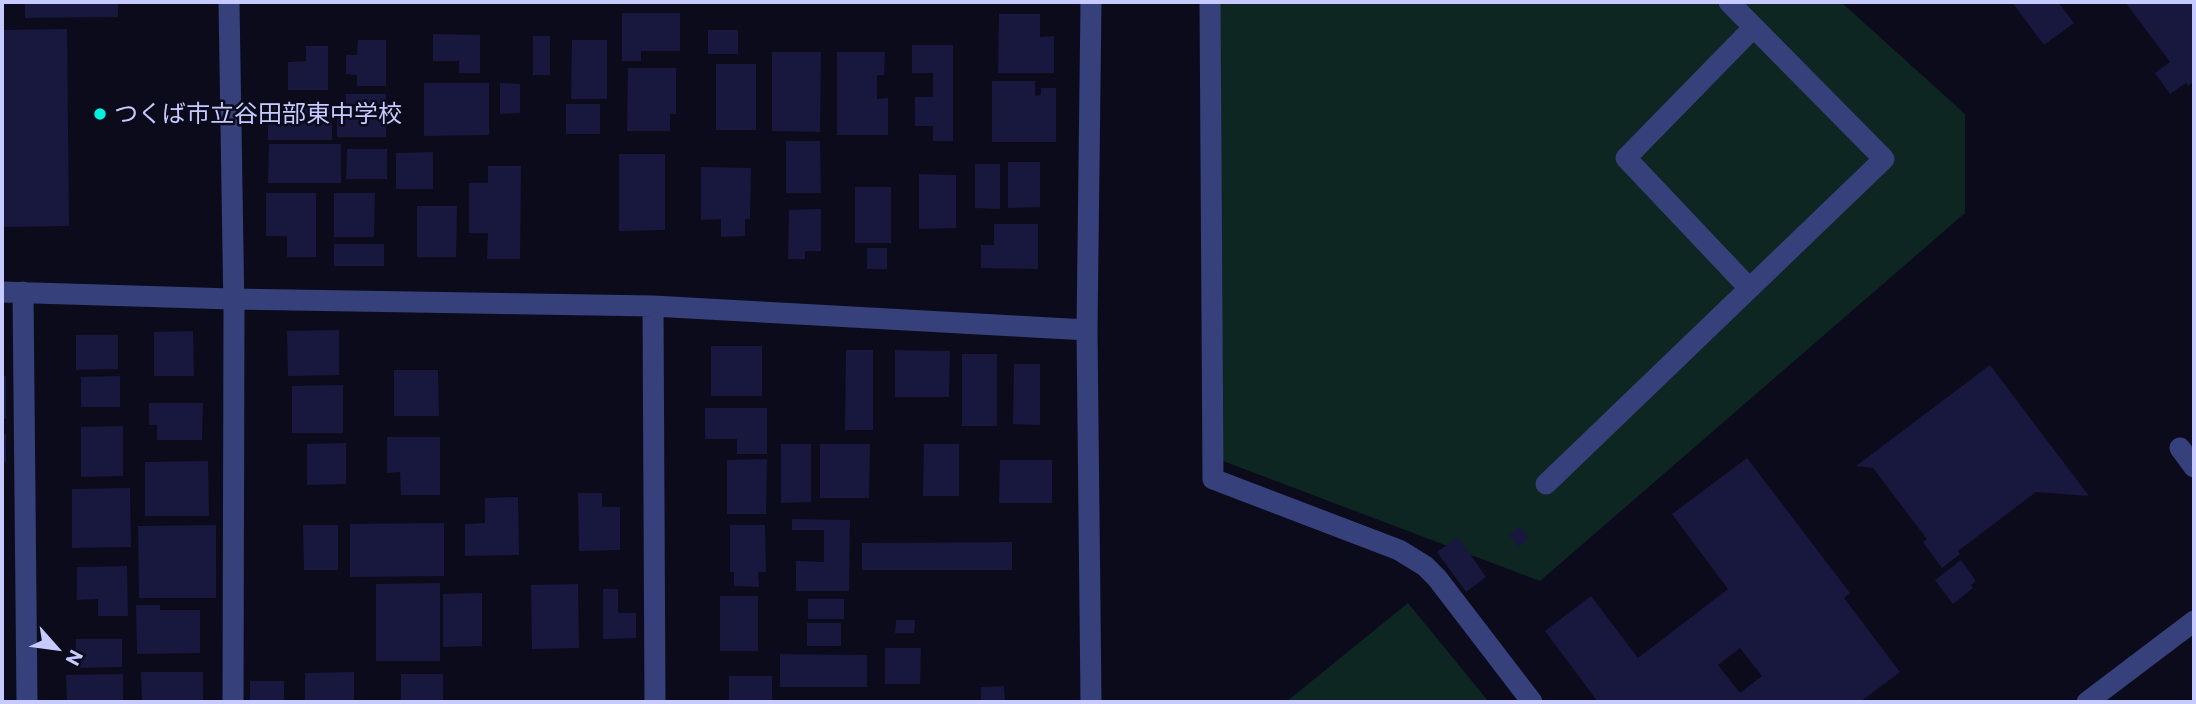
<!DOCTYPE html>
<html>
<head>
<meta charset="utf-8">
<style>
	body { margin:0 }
	#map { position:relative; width:2196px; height:704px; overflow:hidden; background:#0b0b1c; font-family:Commissioner,sans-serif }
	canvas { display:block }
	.frame { position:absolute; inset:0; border:4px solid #c7caff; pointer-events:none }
	.north { position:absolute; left:21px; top:613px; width:70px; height:70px; -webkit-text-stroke:5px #0b0b1c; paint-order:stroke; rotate:118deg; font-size:19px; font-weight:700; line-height:28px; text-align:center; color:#c7caff }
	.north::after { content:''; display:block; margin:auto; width:24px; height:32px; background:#c7caff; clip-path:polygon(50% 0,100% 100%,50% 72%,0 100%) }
</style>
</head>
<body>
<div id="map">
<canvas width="2196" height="704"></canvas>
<div class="frame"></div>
<div class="north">N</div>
</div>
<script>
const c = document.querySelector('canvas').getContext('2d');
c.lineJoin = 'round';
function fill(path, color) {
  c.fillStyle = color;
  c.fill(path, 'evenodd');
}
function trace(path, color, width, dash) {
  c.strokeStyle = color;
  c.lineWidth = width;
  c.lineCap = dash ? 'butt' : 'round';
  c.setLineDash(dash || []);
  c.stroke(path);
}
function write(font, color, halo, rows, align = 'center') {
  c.font = font + ' Commissioner,"Noto Sans JP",sans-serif';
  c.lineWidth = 5;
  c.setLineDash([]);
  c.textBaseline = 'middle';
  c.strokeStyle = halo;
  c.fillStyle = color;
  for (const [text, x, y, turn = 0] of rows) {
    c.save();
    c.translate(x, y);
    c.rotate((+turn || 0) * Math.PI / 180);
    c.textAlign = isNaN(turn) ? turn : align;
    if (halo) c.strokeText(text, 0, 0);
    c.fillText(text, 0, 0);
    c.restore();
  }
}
fill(new Path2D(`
	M1218 2H1841L1965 114V213L1540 581 1223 461Z
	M1408 603 1489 702H1286Z`), '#0e2621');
fill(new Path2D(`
	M25 2H118V17L25 18Z
	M2012 2H2058L2074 23 2044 45Z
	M2125 2H2194V81L2188 86 2186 83 2170 94 2155 73 2170 62Z
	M622 13H680V51H641V61H622Z
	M999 14H1040V37L1054 36V73H998Z
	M67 29 69 226 2 227V30Z
	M708 30H738V54H708Z
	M433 34 480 35V73H459V61H433Z
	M533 36H550V75H533Z
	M358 40H386V86H357V75L346 74V55H357Z
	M572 40H607V99H571Z
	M912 45H953V141H933V126H915V97H933V73H912Z
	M306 46H328V90H288V62L306 61Z
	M772 52H821L820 132 772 131Z
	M837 52H885L884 75H877V99L888 98V135H837Z
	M716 64H756V130H716Z
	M628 68H676V114H670V131H627Z
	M992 81H1035V96L1041 95V88H1056V142H992Z
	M424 83H489V135L424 136Z
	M500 83 520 84V113L500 114Z
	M346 94H386V137H337V115H346Z
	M268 104H332V140H268Z
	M566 104H600V134H566Z
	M786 141H820L821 193H786Z
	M269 144H341V183H268Z
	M347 149H387V179H346Z
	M433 152V189H396V153Z
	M619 154H665V230L619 231Z
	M1008 162H1040V207L1008 208Z
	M975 164H1000V209L975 208Z
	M488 166H521L520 259H487L488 233H469V183H488Z
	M701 167 751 168 750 219H745V236L721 237V219L701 220Z
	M919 174 956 175V228L919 229Z
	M855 187H891V243H855Z
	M266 193H316V257H287V236H266Z
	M334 193H375L374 237H334Z
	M417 206H457L456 257H417Z
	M821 209V251H805V259H788L789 210Z
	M994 224H1038V269L981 268V245H994Z
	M334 244H384V266H334Z
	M867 248H887V269H867Z
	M339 330V375L288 376 287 331Z
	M193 331 194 376H154V332Z
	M76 335H118V369L76 370Z
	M711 346H762V396H711Z
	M846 350H873V430H845Z
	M895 350 950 351 949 397H895Z
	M962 354H997V426H962Z
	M1014 364H1040V425L1013 424Z
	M1990 365 2089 496 2036 492 1958 551 1960 554 1942 568 1923 542 1927 539 1873 468 1856 466Z
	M394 370H438L439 416H394Z
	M2 376H6V419H2Z
	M120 376V407H81V377Z
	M343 385V433H292V386Z
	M149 403H203L202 440H157V425H149Z
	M705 408H767V454H737V439H705Z
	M123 426V476L81 477V427Z
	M2 434H6V462H2Z
	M387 437H440V495H401L400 472 387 473Z
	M346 443V484L307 485V444Z
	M781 444H811V502L781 503Z
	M820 444H870L869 498H820Z
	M924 444H959V496H923Z
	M1747 458 1850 593 1844 598 1900 672 1860 702H1598L1545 631 1591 596 1638 658 1728 589 1672 514ZM1740 648 1762 676 1740 693 1718 665Z
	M767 459 766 514H727V460Z
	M1000 460H1052V503H999Z
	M208 461 209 516H145V462Z
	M130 488 131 547 72 548V489Z
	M578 493H602V507H620V550L579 551Z
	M518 497 519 555 465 556V524L485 523V498Z
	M792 519 850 520 849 591H796V561L824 562V530H792Z
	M444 523V576L350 577V524Z
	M216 525V598H139L138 526Z
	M303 525H338V570H304Z
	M730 525H765L766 572H758L759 587 734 586V572H730Z
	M1520 526 1529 538 1518 547 1509 535Z
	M1458 537 1486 577 1466 592 1437 552Z
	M1012 542V570H862V543Z
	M1961 560 1976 581 1971 585 1973 588 1953 604 1935 580Z
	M127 566 128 616H98V599L77 600V567Z
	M440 583V661H376V584Z
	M578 584 579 648 532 649 531 585Z
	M603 589H618V613H636V638L603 639Z
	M482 593V646L443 647V594Z
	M720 596H758V651H720Z
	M808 599H844V619H808Z
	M136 605H160V610H200V653L137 654Z
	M896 620H915L914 633H895Z
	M807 623H841V646H807Z
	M76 639H122V667L75 668Z
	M885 648H921L920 684H885Z
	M780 654 867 655V687H780Z
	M141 672H203V702H142Z
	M354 672V702H305V673Z
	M123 674V702H67L66 675Z
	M401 674H443V702H401Z
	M729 676H772V702H729Z
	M250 681H284V702H250Z
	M1004 686 1005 702H981V687Z`), '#18173d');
trace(new Path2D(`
	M229 2 234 313 233 702
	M1210 2 1213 479 1399 550 1425 566 1437 578 1532 702
	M1749 288 1626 158 1754 27
	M2 292 232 299 653 306 1087 330 1091 702
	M23 292 27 702
	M653 306 655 702
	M1087 330 1091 2
	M2180 448 2194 467
	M1546 484 1884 159 1729 2
	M2087 702 2194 621`), '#36407b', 21);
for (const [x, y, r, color] of [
	[100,114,7,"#01f1de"]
]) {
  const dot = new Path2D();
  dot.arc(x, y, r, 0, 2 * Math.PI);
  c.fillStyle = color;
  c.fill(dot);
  trace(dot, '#0b0b1c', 2.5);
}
write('24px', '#c7caff', '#0b0b1c', [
	["つくば市立谷田部東中学校",114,114]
], 'left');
</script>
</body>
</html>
